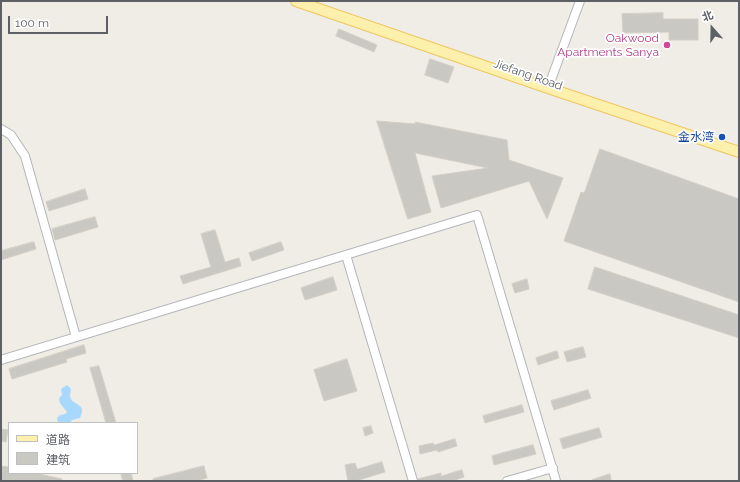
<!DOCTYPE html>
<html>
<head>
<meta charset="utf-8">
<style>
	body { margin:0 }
	#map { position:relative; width:740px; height:482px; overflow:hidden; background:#efede6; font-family:Raleway,"Noto Sans SC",sans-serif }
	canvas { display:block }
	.frame { position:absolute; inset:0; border:2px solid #5d6166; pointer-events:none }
	.legend { position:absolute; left:8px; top:422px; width:130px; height:52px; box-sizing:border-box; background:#fff; border:1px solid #bec0c2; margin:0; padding:5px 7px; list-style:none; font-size:12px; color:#5d6166 }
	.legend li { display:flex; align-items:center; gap:8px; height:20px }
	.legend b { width:20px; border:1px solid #bec0c2 }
	.north { position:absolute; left:692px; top:8px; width:40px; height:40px; -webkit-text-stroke:3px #fff; paint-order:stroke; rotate:340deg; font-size:11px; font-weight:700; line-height:16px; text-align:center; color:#5d6166 }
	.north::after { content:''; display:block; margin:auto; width:14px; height:18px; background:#5d6166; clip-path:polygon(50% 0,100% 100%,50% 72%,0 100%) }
	.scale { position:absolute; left:8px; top:16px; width:100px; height:18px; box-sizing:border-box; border:2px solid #5d6166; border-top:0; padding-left:5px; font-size:12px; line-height:14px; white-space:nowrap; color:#5d6166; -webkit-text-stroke:3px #fff; paint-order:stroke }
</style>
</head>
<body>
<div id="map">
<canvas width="740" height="482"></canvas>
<div class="frame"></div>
<ul class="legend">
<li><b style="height:5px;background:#fdf0ad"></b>道路</li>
<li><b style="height:11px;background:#cac8c3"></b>建筑</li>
</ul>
<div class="north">北</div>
<div class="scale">100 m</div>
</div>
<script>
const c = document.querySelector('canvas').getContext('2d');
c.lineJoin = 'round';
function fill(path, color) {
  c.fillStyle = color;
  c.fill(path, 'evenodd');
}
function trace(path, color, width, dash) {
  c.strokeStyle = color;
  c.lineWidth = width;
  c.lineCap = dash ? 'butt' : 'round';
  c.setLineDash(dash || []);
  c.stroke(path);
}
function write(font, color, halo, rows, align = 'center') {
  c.font = font + ' Raleway,"Noto Sans SC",sans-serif';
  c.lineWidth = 3.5;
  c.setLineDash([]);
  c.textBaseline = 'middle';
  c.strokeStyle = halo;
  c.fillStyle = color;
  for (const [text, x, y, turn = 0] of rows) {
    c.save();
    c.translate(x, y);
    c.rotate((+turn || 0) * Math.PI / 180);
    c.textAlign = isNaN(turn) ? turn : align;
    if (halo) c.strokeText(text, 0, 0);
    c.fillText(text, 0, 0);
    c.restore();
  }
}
fill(new Path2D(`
	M67 385 71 389C71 391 70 393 70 396 71 406 88 402 80 418L72 420 70 423H58L57 418 60 415 65 414 67 412 60 403 59 398 62 395 61 389Z`), '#a8d8fd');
const building = new Path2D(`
	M663 13V19H698V40H669V32L623 33 622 14Z
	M339 29 377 45 374 52 336 36Z
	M430 59 454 67 448 83 425 75Z
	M377 121 416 124 415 122 507 140 509 160 563 178 547 219 529 181 441 208 432 176 488 168 415 153 431 212 408 219Z
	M600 149 739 199V302L564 241 581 192 584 193Z
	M85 189 88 199 49 211 46 202Z
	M95 217 98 227 55 240 52 229Z
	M215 230 225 262 239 258 241 266 183 284 180 276 211 267 201 234Z
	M34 242 36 249 1 260V251Z
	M281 242 284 250 252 261 249 253Z
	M595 267 739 315V338L588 289Z
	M333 277 337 290 305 300 301 288Z
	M527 279 529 289 515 293 512 284Z
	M84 345 86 353 66 359 67 362 12 379 9 369Z
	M583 347 586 357 567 362 564 352Z
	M557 351 559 358 538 365 536 358Z
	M347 359 357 391 324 401 314 370Z
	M99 366 116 423H106L90 368Z
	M588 390 591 398 554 410 551 401Z
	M522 405 524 412 485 423 483 416Z
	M371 426 373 433 365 436 363 428Z
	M599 428 602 437 563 449 560 439Z
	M1 429 8 430 6 442 1 441Z
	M455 439 457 446 438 452 437 450 420 454 419 446 433 443 434 445Z
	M533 445 536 454 494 465 492 456Z
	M382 462 385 472 359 480 348 481 345 465 355 463 357 469Z
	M1 466 9 467V473H35L62 479 61 481H1Z
	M204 466 207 478 195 481H153V479Z
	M462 470 464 477 452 481H418V479L441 473V476Z
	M121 473H131L133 481H123Z
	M610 474 611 480 592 481V480Z`);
fill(building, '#cac8c3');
trace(building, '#d4cfc4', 1);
const minor = new Path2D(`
	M548 88 580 1
	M1 129 11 135 25 156 76 337
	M346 255 413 481
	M1 360 477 215 556 481
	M507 481 553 468`);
const major = new Path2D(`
	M296 1 548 88 739 152`);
trace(minor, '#b3b6ba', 10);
trace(major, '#eec660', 12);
trace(minor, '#fff', 8);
trace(major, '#fdf0ad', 10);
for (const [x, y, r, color] of [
	[667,45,4,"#d1479c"],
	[722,137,4,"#1a4fb4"]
]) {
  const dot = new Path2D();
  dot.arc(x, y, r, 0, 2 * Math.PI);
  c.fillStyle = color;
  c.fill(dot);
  trace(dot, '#fff', 1.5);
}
write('12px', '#b23c85', '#fff', [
	["Oakwood",659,38],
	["Apartments Sanya",659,52]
], 'right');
write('12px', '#5d6166', '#fff', [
	["Jiefang Road",528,75,19]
]);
write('12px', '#164399', '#fff', [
	["金水湾",714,137]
], 'right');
</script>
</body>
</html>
